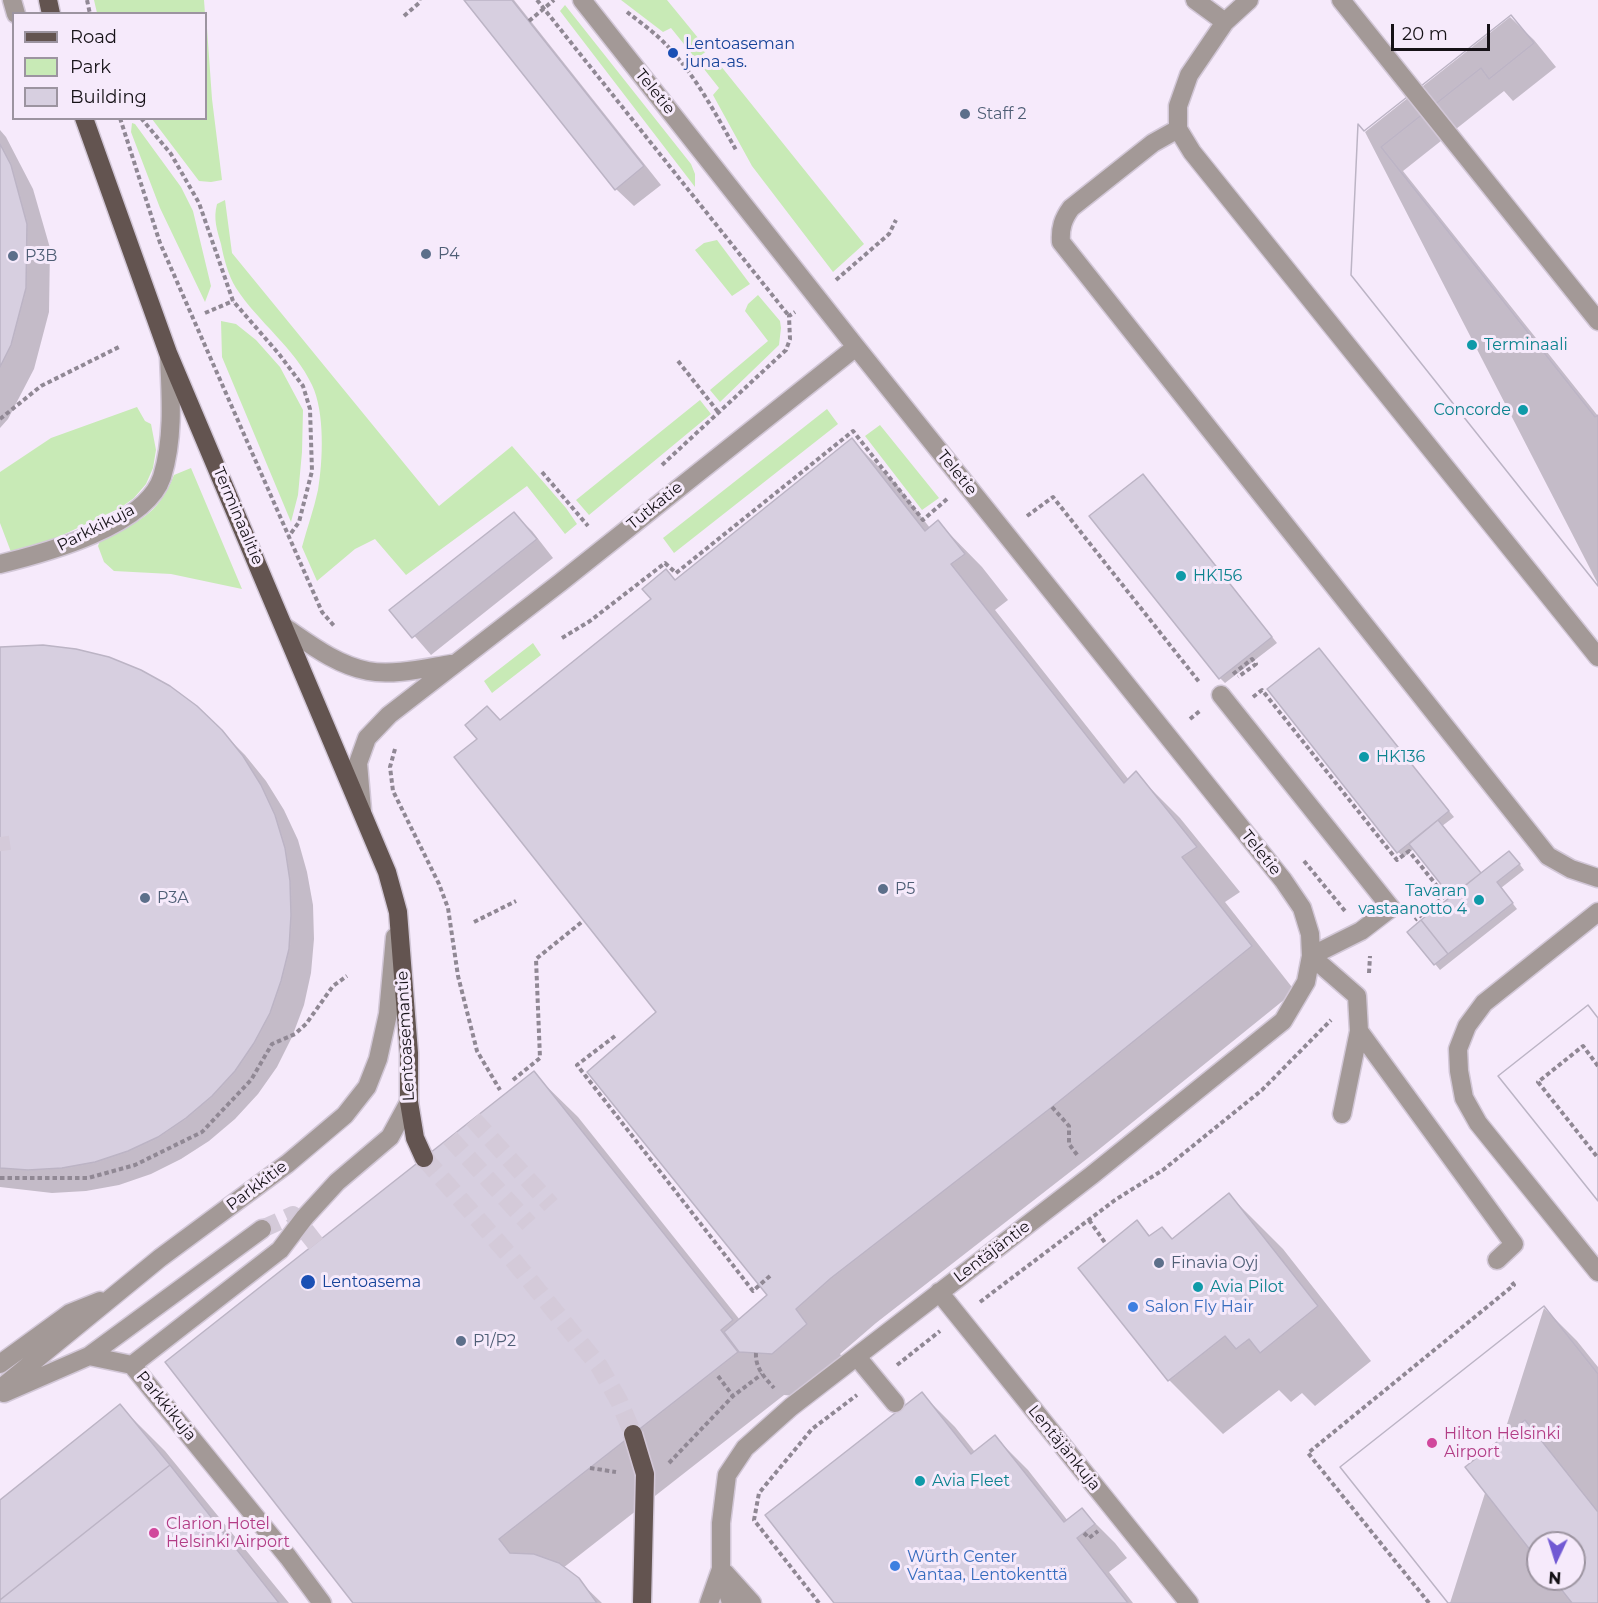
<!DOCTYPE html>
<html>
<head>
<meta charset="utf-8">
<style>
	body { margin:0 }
	#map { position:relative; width:1598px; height:1603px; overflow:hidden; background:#f6eafb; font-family:Montserrat,sans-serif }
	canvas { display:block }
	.legend { position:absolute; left:12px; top:12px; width:195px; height:108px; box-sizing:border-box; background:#f6eafb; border:2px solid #9c94a0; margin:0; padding:8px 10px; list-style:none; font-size:18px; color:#161217 }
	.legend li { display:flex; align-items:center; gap:12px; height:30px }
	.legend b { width:30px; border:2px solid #9c94a0 }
	.north { position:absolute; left:1526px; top:1531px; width:60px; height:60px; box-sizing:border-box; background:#f6eafb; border:2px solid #9c94a0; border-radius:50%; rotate:184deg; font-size:16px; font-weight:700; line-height:24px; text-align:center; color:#161217 }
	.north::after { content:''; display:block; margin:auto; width:21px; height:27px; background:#7159d3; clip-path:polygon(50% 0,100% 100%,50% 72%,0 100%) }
	.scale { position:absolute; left:1391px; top:24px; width:99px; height:27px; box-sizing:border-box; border:3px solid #161217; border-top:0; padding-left:8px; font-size:18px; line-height:21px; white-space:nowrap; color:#161217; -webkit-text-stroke:4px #f6eafb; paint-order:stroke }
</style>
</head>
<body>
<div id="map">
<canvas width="1598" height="1603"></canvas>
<ul class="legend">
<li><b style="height:8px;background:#635450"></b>Road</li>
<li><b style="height:16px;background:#c8eab6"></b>Park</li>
<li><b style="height:16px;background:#d7cfe0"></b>Building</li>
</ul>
<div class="north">N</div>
<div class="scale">20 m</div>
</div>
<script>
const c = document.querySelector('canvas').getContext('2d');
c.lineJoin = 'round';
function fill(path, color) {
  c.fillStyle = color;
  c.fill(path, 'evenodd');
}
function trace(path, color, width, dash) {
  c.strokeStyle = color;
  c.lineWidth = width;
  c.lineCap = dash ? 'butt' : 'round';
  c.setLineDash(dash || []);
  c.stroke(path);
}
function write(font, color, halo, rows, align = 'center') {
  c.font = font + ' Montserrat,sans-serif';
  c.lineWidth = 6;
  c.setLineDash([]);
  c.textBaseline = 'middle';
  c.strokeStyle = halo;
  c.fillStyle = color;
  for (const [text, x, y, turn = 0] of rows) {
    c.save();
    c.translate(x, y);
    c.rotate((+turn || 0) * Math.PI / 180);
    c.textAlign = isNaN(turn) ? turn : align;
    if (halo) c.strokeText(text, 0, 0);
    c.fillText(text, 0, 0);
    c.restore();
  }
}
fill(new Path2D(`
	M94 0H204L205 14 97 13Z
	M621 0H667L708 50 696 59 671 28 663 32Z
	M565 5 691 164 695 174V187L560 11Z
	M206 14 212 99 222 180 211 182 199 181 152 119 206 118Z
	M716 60 864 244 833 272 752 166 713 95 719 88 704 69Z
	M132 123 135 124 181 187 193 211 211 286 205 302 160 208 131 132Z
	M225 200 232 253 439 506 512 446 566 508 577 524 565 534 527 486 406 575 375 539 355 549 317 581 302 547C307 528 314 509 318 490 323 461 325 412 312 385 295 348 258 322 236 288 228 275 224 259 221 244 217 230 213 219 217 204Z
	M717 240 750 284 732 296 695 250 704 243Z
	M758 295 780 321 781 328 779 345 720 402 710 390 768 341 745 311 748 304Z
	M221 321 236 324 256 340 280 367 303 410 302 452 298 495 291 522 222 357Z
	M700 400 711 414 589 515 576 500Z
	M137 407 145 421 151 424 156 450 153 468 146 484 134 498 120 508 33 549 11 552 0 523V472L51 438Z
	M827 409 838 424 674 553 663 538Z
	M880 425 939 498 922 510 865 436Z
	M191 468 242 589 171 574 114 571 104 562 98 546 100 541C137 522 158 516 174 475Z
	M533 643 541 655 492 693 484 681Z`), '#c8eab6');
fill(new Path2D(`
	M466 0H514L661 185 634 206 616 189Z
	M1510 17 1534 40 1556 67 1513 101 1504 91 1403 171 1598 416V584L1365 132Z
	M0 130 6 137 33 189 50 248 49 312 34 369 8 419 0 428Z
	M852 440 896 484 930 528 938 522 982 567 1008 600 995 610 1129 780 1136 774 1180 818 1240 892 1225 902 1295 991 1097 1151 876 1323 840 1354 851 1369 817 1398 784 1395 563 1568 578 1580 602 1603H356L533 1073 578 1117 740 1320 769 1295 658 1012 501 721Z
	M1148 481 1277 643 1225 683 1220 678Z
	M514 514 532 531 553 558 431 655 392 610Z
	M0 648 221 731 245 755 266 781 284 810 298 840 307 872 313 905 314 939 311 973 304 1005 292 1037 277 1067 258 1094 235 1119 209 1141 181 1159 151 1174 119 1185 86 1191 52 1193 0 1187Z
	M1319 650 1454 817 1442 826 1481 875 1515 858 1524 870 1501 888 1517 909 1440 970 1409 932 1453 897 1415 848 1404 857 1398 852Z
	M1229 1195 1283 1249 1371 1361 1315 1406 1302 1393 1291 1402 1279 1390 1223 1434 1169 1380 1080 1268 1137 1222 1151 1237 1173 1240Z
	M1544 1308 1577 1341 1598 1367V1603H1450ZM1538 1543H1574V1579H1538Z
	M922 1394 955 1427 975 1452 995 1437 1028 1470 1068 1521 1082 1510 1115 1543 1127 1558 1109 1572 1133 1603H837Z
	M120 1406 165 1451 289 1603H0V1502Z`), '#0003');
const building = new Path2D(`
	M464 0H512L644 166 615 190Z
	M1511 15 1534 43 1489 79 1481 68 1381 147 1595 417 1598 415V586L1351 275 1358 124 1364 131Z
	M1511 15 1534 43 1489 79 1481 68 1381 147 1595 417 1598 415V586L1351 275 1358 124 1364 131Z
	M0 144 11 165 27 224 26 288 11 345 0 367Z
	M852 438 925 531 938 520 965 554 951 564 1124 783 1136 771 1197 847 1182 857 1252 946 1052 1107 831 1278 796 1309 807 1324 772 1354 739 1352 724 1332 767 1295 587 1072 656 1012 454 757 477 739 465 725 487 706 500 720 651 599 642 589 666 569 675 580Z
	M1143 474 1272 637 1219 679 1089 516Z
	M514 512 537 539 412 638 389 610Z
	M43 645 76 649 109 657 141 670 170 686 197 706 222 730 243 756 261 785 275 815 285 848 290 881 291 915 289 949 281 981 270 1013 254 1043 235 1071 212 1096 186 1118 158 1137 128 1151 95 1162 62 1168 28 1170 0 1168V647Z
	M1319 648 1449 811 1397 853 1267 689Z
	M1438 820 1481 873 1451 897 1409 844Z
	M1509 851 1520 864 1497 882 1513 903 1448 954 1421 920Z
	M1421 920 1448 954 1434 965 1407 932Z
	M1588 1005 1598 1018V1201L1498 1076Z
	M1588 1005 1598 1018V1201L1498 1076Z
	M534 1071 733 1320 721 1330 738 1352 499 1539 510 1553 534 1554 559 1563 579 1578 597 1603H353L165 1362Z
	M1229 1193 1318 1306 1260 1353 1249 1339 1236 1349 1225 1336 1168 1381 1078 1268 1137 1220 1149 1236 1162 1227 1172 1239Z
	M1544 1306 1598 1374V1512L1525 1420 1465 1467 1538 1560V1579H1553L1572 1603H1448L1340 1467Z
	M1544 1306 1598 1374V1603H1448L1340 1467ZM1538 1543H1574V1579H1538Z
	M922 1392 971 1454 995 1435 1064 1522 1082 1508 1095 1524 1077 1538 1128 1603H834L765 1515Z
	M120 1404 170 1465 0 1600V1500Z
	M170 1465 279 1603H0V1600Z`);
fill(building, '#d7cfe0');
trace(building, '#bcb4c5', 1.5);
trace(new Path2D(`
	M0 837 2 851
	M473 1119 551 1205
	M450 1138 529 1224
	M262 1229 293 1215 316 1244`), '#d4cad9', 18, [18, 9]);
trace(new Path2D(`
	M424 1158 509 1255 599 1366 619 1401 633 1434`), '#d4cad9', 18, [18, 9]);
const minor = new Path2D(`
	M12 0 16 14
	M582 0 856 347 1283 880 1302 908 1310 934 1311 956 1306 982 1283 1021 1092 1175 791 1407 745 1448 727 1475 721 1523V1569L731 1603
	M1195 0 1225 22
	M1249 0 1225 22 1189 75 1178 106V129L1192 152 1598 657
	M1341 0 1598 321
	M1178 129 1153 143 1071 208C1063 219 1060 228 1061 242L1548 856 1571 869 1598 878
	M0 564C45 553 146 526 162 477 174 438 171 397 169 357
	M286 628C311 645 337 665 368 671 392 676 426 668 451 664
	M1221 695 1391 908 1361 931 1311 956
	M362 810 358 763 367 738 389 715 561 582 856 347
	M1598 912 1484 1003 1467 1026 1458 1049 1459 1071 1464 1098 1478 1123 1598 1272
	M1311 956 1357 996 1359 1031 1342 1114
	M1359 1031 1514 1244 1497 1260
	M939 1292 1189 1603
	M89 1356 262 1229
	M857 1357 895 1403
	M0 1364 70 1313 100 1301
	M132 1365 280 1250 305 1217 337 1182 390 1137 409 1102
	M0 1389 160 1258 287 1164 345 1115 367 1087 378 1059 388 1014 395 937
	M4 1393 89 1356 132 1365 288 1557 322 1603
	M725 1573 752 1603
	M709 1603 721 1569`);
const major = new Path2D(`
	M48 0 51 14
	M84 118 168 353 387 872 398 912 409 1053V1102L415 1138 424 1158`);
trace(minor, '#d2c7d7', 21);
trace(major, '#d2c7d7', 21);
trace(new Path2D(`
	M87 0 90 14
	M537 0 789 316
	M627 12C636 19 647 27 656 35 690 65 714 111 736 150
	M404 16 419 3 420 0
	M529 21 554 0
	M120 118 160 243 322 612 335 627
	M141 118 171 154 199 203 233 301 279 354 303 386 310 409 312 471 299 522 289 536
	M836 280 889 234 896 220
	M205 313 233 301
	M678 361 719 413
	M0 419 41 386 119 347
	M662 465 786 350 790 339 789 316 795 312
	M542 472 588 526
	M1027 516 1053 497 1200 683
	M562 638 590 621 665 563 676 573 853 431 923 520 947 499
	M1233 674 1252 659 1256 664 1238 677
	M1253 697 1262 690 1397 860 1409 851 1445 896 1415 920
	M1190 719 1201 710
	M395 749 390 767 393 791 439 884 448 908 458 976 477 1051 500 1090
	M1304 861 1345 911
	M474 922 516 901
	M1369 973 1370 956
	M615 1036 577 1065 753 1291 771 1275
	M1598 1066 1583 1046 1538 1082 1598 1158
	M1052 1107 1069 1126V1144L1078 1156
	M0 1178H88L135 1165 202 1132 251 1080 272 1044 295 1034 306 1024 333 986 347 976
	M1089 1220 1106 1244
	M980 1302 1115 1200 1163 1170 1262 1090 1331 1020
	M756 1353C755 1368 765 1378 774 1388
	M897 1365 940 1331
	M718 1376 733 1396
	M669 1463 733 1396 762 1374
	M590 1468 616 1472
	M1084 1533 1089 1538 1098 1531
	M819 1603 754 1520 759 1493 812 1429 857 1395
	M1429 1603 1308 1453 1514 1285 1511 1281`), '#908894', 4, [4.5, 3]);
trace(minor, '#a39997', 18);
trace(major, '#635450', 18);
const majorBridge = new Path2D(`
	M633 1434 645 1474 642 1603`);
trace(majorBridge, '#d2c7d7', 21, []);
trace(new Path2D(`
	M513 1080 540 1058 536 959 583 921`), '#908894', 4, [4.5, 3]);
trace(majorBridge, '#635450', 18);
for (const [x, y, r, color] of [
	[673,53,6,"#1a4fb4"],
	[965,114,6,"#5c6f8a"],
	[426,254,6,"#5c6f8a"],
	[13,256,6,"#5c6f8a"],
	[1472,345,6,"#0f9aa8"],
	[1523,410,6,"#0f9aa8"],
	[1181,576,6,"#0f9aa8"],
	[1364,757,6,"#0f9aa8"],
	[883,889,6,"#5c6f8a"],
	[145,898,6,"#5c6f8a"],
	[1479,900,6,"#0f9aa8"],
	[1159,1263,6,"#5c6f8a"],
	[308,1282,8,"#1a4fb4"],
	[1198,1287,6,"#0f9aa8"],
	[1133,1307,6,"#3f7fe0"],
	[461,1341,6,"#5c6f8a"],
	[1432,1443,6,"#d1479c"],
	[920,1481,6,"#0f9aa8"],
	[154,1533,6,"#d1479c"],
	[895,1566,6,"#3f7fe0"]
]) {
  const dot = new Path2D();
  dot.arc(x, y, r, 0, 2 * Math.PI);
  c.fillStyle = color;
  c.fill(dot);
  trace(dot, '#f6eafb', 2);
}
write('16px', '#164399', '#f6eafb', [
	["Lentoaseman",685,44],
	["juna-as.",685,62],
	["Lentoasema",322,1282]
], 'left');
write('16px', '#161217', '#f6eafb', [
	["Teletie",655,92,51],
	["Teletie",957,473,51],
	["Tutkatie",655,506,-39],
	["Terminaalitie",238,516,67],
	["Parkkikuja",96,528,-27],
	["Teletie",1261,853,51],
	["Lentoasemantie",406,1036,-93],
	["Parkkitie",257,1186,-37],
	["Lentäjäntie",992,1252,-37],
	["Parkkikuja",166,1406,51],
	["Lentäjänkuja",1064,1448,51]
]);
write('16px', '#4e5e75', '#f6eafb', [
	["Staff 2",977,114],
	["P4",438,254],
	["P3B",25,256],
	["P5",895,889],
	["P3A",157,898],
	["Finavia Oyj",1171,1263],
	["P1/P2",473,1341]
], 'left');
write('16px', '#0d838f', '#f6eafb', [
	["Terminaali",1484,345],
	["Concorde",1511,410,"right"],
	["HK156",1193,576],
	["HK136",1376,757],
	["Tavaran",1467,891,"right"],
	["vastaanotto 4",1467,909,"right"],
	["Avia Pilot",1210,1287],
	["Avia Fleet",932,1481]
], 'left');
write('16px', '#366cbe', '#f6eafb', [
	["Salon Fly Hair",1145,1307],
	["Würth Center",907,1557],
	["Vantaa, Lentokenttä",907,1575]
], 'left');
write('16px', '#b23c85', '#f6eafb', [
	["Hilton Helsinki",1444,1434],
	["Airport",1444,1452],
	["Clarion Hotel",166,1524],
	["Helsinki Airport",166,1542]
], 'left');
</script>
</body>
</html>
